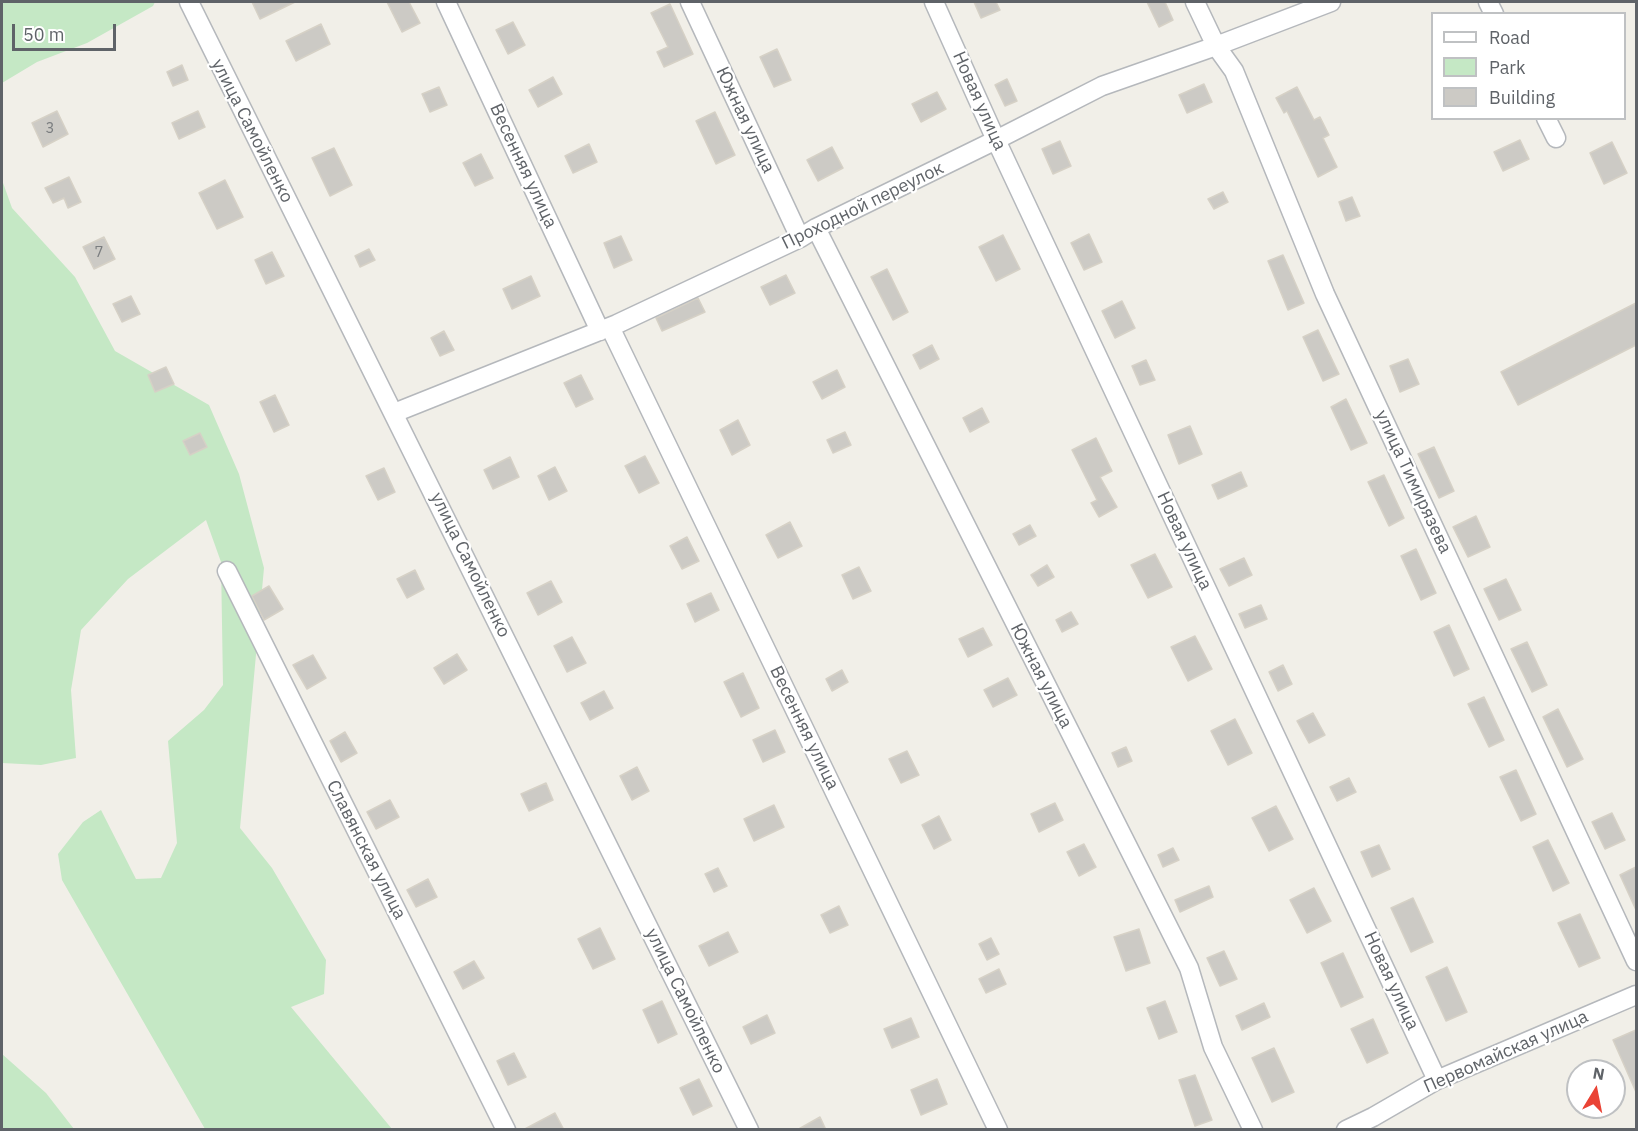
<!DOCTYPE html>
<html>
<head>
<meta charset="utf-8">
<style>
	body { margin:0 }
	#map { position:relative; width:1638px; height:1131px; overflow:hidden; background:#f1efe8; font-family:"IBM Plex Sans",sans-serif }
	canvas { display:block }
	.frame { position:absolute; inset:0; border:3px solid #5f6368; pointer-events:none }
	.legend { position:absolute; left:1431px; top:12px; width:195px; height:108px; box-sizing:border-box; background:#fff; border:2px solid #bfc1c3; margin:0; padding:8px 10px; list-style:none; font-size:18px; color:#5f6368 }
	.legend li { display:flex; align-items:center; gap:12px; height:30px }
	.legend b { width:30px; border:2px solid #bfc1c3 }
	.north { position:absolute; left:1566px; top:1059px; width:60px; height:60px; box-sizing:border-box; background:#fff; border:2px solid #bfc1c3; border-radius:50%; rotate:10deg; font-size:16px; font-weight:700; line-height:24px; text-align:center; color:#5f6368 }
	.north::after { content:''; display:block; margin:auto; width:21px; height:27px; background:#ea4335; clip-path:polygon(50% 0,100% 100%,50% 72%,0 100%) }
	.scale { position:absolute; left:12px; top:24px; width:104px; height:27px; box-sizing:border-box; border:3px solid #5f6368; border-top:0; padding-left:8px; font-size:18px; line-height:21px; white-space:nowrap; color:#5f6368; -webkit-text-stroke:4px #fff; paint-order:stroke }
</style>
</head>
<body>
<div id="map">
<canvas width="1638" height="1131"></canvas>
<div class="frame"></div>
<ul class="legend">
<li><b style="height:8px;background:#fff"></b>Road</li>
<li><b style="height:16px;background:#c5e8c5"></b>Park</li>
<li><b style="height:16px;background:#cccac5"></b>Building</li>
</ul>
<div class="north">N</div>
<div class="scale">50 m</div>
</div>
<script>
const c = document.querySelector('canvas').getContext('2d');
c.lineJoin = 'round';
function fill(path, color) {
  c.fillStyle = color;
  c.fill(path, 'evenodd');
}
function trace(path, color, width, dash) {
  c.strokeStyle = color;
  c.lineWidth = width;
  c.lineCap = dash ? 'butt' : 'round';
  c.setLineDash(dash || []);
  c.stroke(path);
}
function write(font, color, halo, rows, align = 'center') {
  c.font = font + ' "IBM Plex Sans",sans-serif';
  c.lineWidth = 4.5;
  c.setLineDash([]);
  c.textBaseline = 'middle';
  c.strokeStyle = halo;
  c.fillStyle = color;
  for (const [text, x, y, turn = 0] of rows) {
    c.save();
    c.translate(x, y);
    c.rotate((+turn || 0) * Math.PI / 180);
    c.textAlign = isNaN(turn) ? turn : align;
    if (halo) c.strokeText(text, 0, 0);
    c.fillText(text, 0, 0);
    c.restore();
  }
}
fill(new Path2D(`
	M2 2H155L153 6 87 43 37 62 2 83Z
	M2 180 12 208 75 277 115 351 209 405 239 474 264 568 240 828 272 868 326 960 324 994 291 1007 392 1129H205L62 880 58 854 83 822 101 810 136 879 161 878 177 843 168 741 204 710 223 685 221 562 206 520 128 579 81 630 71 690 76 758 41 765 2 763Z
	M2 1054 46 1093 74 1129H2Z`), '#c5e8c5');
const building = new Path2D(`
	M252 2H295L260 19Z
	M387 2H409L420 23 402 32Z
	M974 2H996L1000 10 981 18Z
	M1147 2H1165L1173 20 1159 27Z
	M670 4 693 54 664 67 657 52 668 47 651 13Z
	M513 22 525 45 508 54 496 30Z
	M321 24 330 44 296 61 286 41Z
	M777 49 791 80 774 87 760 57Z
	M182 65 188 80 173 86 167 72Z
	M553 77 562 94 538 107 529 90Z
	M1007 79 1017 101 1005 106 995 85Z
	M1204 84 1212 102 1187 113 1179 95Z
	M439 87 447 105 430 112 422 94Z
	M1297 87 1314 120 1320 117 1329 135 1323 138 1337 167 1318 177 1287 111 1284 113 1276 98Z
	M937 92 946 109 921 122 912 104Z
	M57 111 68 134 43 147 32 123Z
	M198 111 205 127 179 139 172 123Z
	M715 112 735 155 716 164 696 121Z
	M1520 140 1529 159 1503 171 1494 152Z
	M1060 141 1071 166 1053 174 1042 149Z
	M1612 142 1627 173 1604 184 1590 153Z
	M589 144 597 162 573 173 565 156Z
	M832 147 843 168 818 181 807 160Z
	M334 148 352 185 330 196 312 158Z
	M481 154 493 178 475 186 463 163Z
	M69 177 81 202 68 208 64 198 53 203 45 188Z
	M225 180 243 217 217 229 199 193Z
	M1223 192 1228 202 1214 209 1208 199Z
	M1352 197 1360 216 1346 221 1339 202Z
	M1089 234 1102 262 1084 270 1071 243Z
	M1003 235 1020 269 996 281 979 247Z
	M621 236 632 260 614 268 604 243Z
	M104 237 115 259 94 269 83 247Z
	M369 249 375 260 360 267 355 256Z
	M272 252 284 276 266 284 255 260Z
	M1283 255 1304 303 1288 310 1268 261Z
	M887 269 908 312 893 320 871 277Z
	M786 275 795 293 770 305 761 287Z
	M531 276 540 296 512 309 503 289Z
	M131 296 140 314 122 322 113 304Z
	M698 298 705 312 662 331 656 318Z
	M1122 301 1135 328 1115 338 1102 311Z
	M1636 303V345L1518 405 1501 372Z
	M1318 330 1339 374 1323 381 1303 337Z
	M444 331 454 350 440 356 431 338Z
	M932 345 939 359 920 369 913 355Z
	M1408 359 1419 384 1400 392 1390 366Z
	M1146 360 1155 380 1140 385 1132 366Z
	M166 367 174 384 155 392 148 375Z
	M837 370 845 387 822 399 813 382Z
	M581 375 593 399 576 407 564 383Z
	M275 395 289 425 274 432 260 402Z
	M1346 399 1367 443 1351 450 1331 407Z
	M982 408 989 422 970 432 963 418Z
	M738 420 750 445 732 455 720 430Z
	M1190 426 1202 454 1179 464 1168 435Z
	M845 432 851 445 833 453 827 440Z
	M200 433 207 447 190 455 183 441Z
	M1096 438 1112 471 1100 477 1117 507 1099 517 1091 503 1097 500 1072 450Z
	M1434 447 1454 491 1439 498 1418 454Z
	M645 456 659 483 639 493 625 466Z
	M510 457 519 477 493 489 484 470Z
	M555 467 567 491 549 500 538 476Z
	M384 468 395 492 378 500 366 476Z
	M1241 472 1247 486 1218 499 1212 485Z
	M1384 475 1404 518 1389 526 1368 482Z
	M1476 516 1490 547 1468 557 1453 527Z
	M790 522 802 546 778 558 766 535Z
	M1030 525 1036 536 1019 545 1013 534Z
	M687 537 699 561 682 569 670 546Z
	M1416 549 1436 593 1421 600 1401 556Z
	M1155 554 1172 587 1148 598 1131 565Z
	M1244 558 1252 575 1229 586 1220 569Z
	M1047 565 1054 577 1038 586 1031 575Z
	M859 567 871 591 853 599 842 575Z
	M415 570 424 589 407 598 397 579Z
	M1506 579 1521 610 1499 620 1484 589Z
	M551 581 562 602 538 615 527 593Z
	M269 586 283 609 264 620 252 596Z
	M711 593 719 610 695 622 687 604Z
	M1261 605 1267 619 1245 628 1239 614Z
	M1071 612 1078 624 1062 632 1056 620Z
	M1449 625 1469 669 1454 676 1434 632Z
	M983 628 992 645 968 657 959 639Z
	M1195 636 1212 669 1188 681 1171 647Z
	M572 637 586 663 567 672 554 646Z
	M1527 642 1547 685 1532 692 1511 649Z
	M457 654 467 670 444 684 434 668Z
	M313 655 326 678 307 689 293 665Z
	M1283 665 1292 684 1278 691 1269 672Z
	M842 670 848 682 832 691 826 679Z
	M743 673 759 708 741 717 724 682Z
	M1008 678 1017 695 993 707 984 690Z
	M604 691 613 708 590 720 581 703Z
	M1484 697 1504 740 1489 747 1468 704Z
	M1558 709 1583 759 1567 767 1543 717Z
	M1313 713 1325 735 1309 743 1297 721Z
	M1235 719 1252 753 1228 765 1211 731Z
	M775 730 785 752 763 762 753 740Z
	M345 732 357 753 341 762 330 741Z
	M1126 747 1132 761 1118 767 1112 753Z
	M907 751 919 775 901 783 889 759Z
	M637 767 649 791 632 800 620 776Z
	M1516 770 1536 814 1521 821 1500 777Z
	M1349 778 1356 792 1337 801 1330 787Z
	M546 783 553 800 529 811 521 794Z
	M390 800 399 817 376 829 367 812Z
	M1055 803 1063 820 1039 832 1031 814Z
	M774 805 784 827 754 841 744 819Z
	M1276 806 1293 839 1269 851 1252 818Z
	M1612 813 1625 840 1605 849 1592 822Z
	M939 816 951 840 934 849 922 825Z
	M1548 840 1569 883 1553 891 1533 847Z
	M1084 844 1096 867 1079 876 1067 852Z
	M1379 845 1390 869 1372 877 1361 852Z
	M1173 848 1179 860 1163 867 1158 855Z
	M1636 867V910L1620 875Z
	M718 868 727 886 714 892 705 874Z
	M428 879 437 897 416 907 407 890Z
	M1209 886 1213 897 1180 912 1175 900Z
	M1314 888 1331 921 1307 933 1290 900Z
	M1413 898 1433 942 1411 952 1391 908Z
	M839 906 848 925 830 933 821 915Z
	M1580 914 1600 958 1579 967 1558 923Z
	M600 928 615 959 593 969 578 939Z
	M1139 929 1150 963 1126 971 1114 937Z
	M728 932 738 952 709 966 699 946Z
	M991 938 999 954 987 960 979 944Z
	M1224 951 1237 979 1220 986 1207 958Z
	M1343 953 1363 997 1341 1007 1321 963Z
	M474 961 484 978 463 989 454 972Z
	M1447 967 1467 1012 1446 1021 1426 977Z
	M999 969 1006 984 986 993 979 979Z
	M662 1001 677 1034 658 1043 643 1010Z
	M1165 1001 1177 1032 1159 1039 1147 1008Z
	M1264 1003 1270 1017 1242 1030 1236 1016Z
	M767 1015 775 1033 751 1044 743 1027Z
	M911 1018 919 1037 892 1048 884 1029Z
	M1373 1019 1388 1053 1367 1063 1351 1029Z
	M1636 1030V1092L1613 1040Z
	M1274 1048 1294 1092 1272 1102 1252 1058Z
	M514 1053 526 1077 508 1085 497 1061Z
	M1195 1075 1212 1120 1195 1126 1179 1080Z
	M699 1079 712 1106 693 1115 680 1088Z
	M937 1079 947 1104 921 1115 911 1090Z
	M555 1113 564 1130H523Z
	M820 1117 826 1130H797Z`);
fill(building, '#cccac5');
trace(building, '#d6d1c6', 1.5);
const minor = new Path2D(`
	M189 2 749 1130
	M446 2 600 331
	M690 2 800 238
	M934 2 996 140 1437 1080
	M1195 2 1216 46 1234 71 1325 294 1636 961
	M1488 2 1494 14
	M1546 118 1556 138
	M816 228 1189 968 1213 1047 1253 1130
	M610 327 998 1130
	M394 413 617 324 800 238 816 228 996 140 1102 86 1216 46 1331 2
	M227 571 506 1130
	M1346 1130 1373 1117 1437 1080 1636 995`);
trace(minor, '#b5b8bc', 21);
trace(minor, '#fff', 18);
write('15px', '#7a7d7f', null, [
	["3",50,129],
	["7",99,253]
]);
write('18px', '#5f6368', '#fff', [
	["Новая улица",979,101,66],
	["Южная улица",745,120,65],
	["улица Самойленко",252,131,63],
	["Весенняя улица",523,166,65],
	["Проходной переулок",863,206,-26],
	["улица Тимирязева",1413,482,65],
	["Новая улица",1184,541,65],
	["улица Самойленко",470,565,64],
	["Южная улица",1041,676,63],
	["Весенняя улица",804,728,64],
	["Славянская улица",366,850,63],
	["Новая улица",1391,981,65],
	["улица Самойленко",685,1001,64],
	["Первомайская улица",1506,1052,-24]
]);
</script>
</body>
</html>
